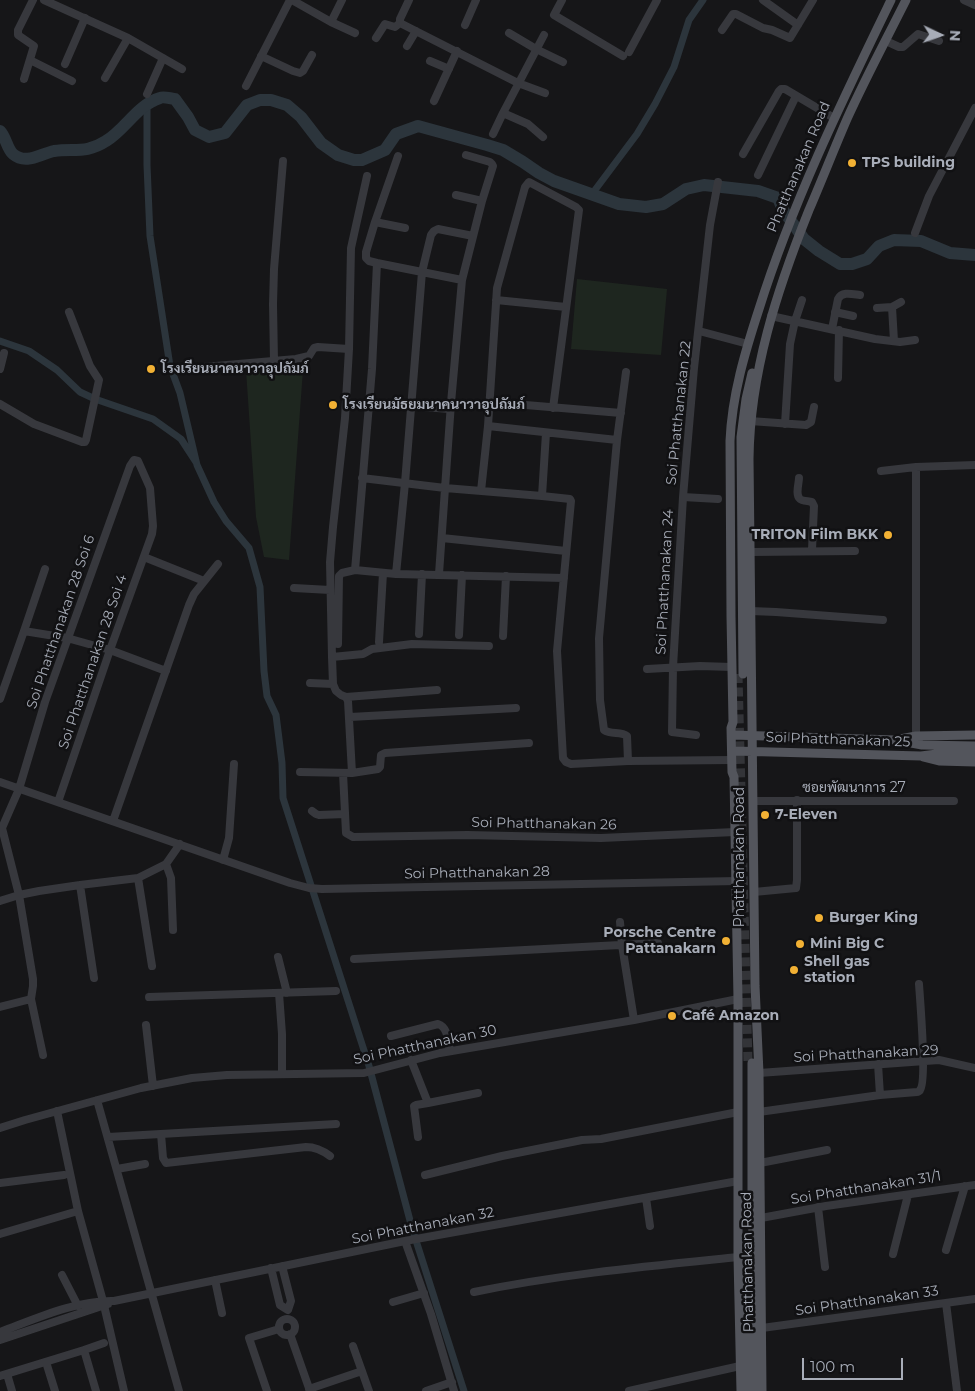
<!DOCTYPE html>
<html>
<head>
<meta charset="utf-8">
<style>
	body { margin:0 }
	#map { position:relative; width:975px; height:1391px; overflow:hidden; background:#161618; font-family:Montserrat,sans-serif }
	canvas { display:block }
	.north { position:absolute; left:915px; top:10px; width:50px; height:50px; -webkit-text-stroke:4px #111113; paint-order:stroke; rotate:93deg; font-size:14px; font-weight:700; line-height:20px; text-align:center; color:#a8adb8 }
	.north::after { content:''; display:block; margin:auto; width:18px; height:22px; background:#a8adb8; clip-path:polygon(50% 0,100% 100%,50% 72%,0 100%) }
	.scale { position:absolute; left:802px; top:1358px; width:101px; height:22px; box-sizing:border-box; border:2px solid #a8adb8; border-top:0; padding-left:6px; font-size:15px; line-height:18px; white-space:nowrap; color:#a8adb8; -webkit-text-stroke:4px #111113; paint-order:stroke }
</style>
</head>
<body>
<div id="map">
<canvas width="975" height="1391"></canvas>
<div class="north">N</div>
<div class="scale">100 m</div>
</div>
<script>
const c = document.querySelector('canvas').getContext('2d');
c.lineJoin = 'round';
function fill(path, color) {
  c.fillStyle = color;
  c.fill(path, 'evenodd');
}
function trace(path, color, width, dash) {
  c.strokeStyle = color;
  c.lineWidth = width;
  c.lineCap = dash ? 'butt' : 'round';
  c.setLineDash(dash || []);
  c.stroke(path);
}
function write(font, color, halo, rows, align = 'center') {
  c.font = font + ' Montserrat,Sarabun,sans-serif';
  c.lineWidth = 5;
  c.setLineDash([]);
  c.textBaseline = 'middle';
  c.strokeStyle = halo;
  c.fillStyle = color;
  for (const [text, x, y, turn = 0] of rows) {
    c.save();
    c.translate(x, y);
    c.rotate((+turn || 0) * Math.PI / 180);
    c.textAlign = isNaN(turn) ? turn : align;
    if (halo) c.strokeText(text, 0, 0);
    c.fillText(text, 0, 0);
    c.restore();
  }
}
fill(new Path2D(`
	M577 279 667 289 661 355 571 349Z
	M246 370H303L289 560 264 557 256 517Z`), '#1e261f');
trace(new Path2D(`
	M147 104V165L150 236 170 366 180 393 197 465 214 502 226 521 249 548 260 587 264 671 267 696 276 715 282 763 283 798 369 1066 412 1228 464 1391
	M592 194 637 134 655 104 674 67 689 20 703 0
	M0 341 29 351 57 370 80 392 95 399 153 419 181 439 196 462`), '#2c353c', 7);
trace(new Path2D(`
	M0 131C6 137 7 149 13 154 26 165 40 154 54 151 74 148 86 154 106 141 125 130 137 105 160 98 164 96 171 99 175 99L188 117 195 130 209 137 225 133 247 105 260 100H271L287 105 301 117 321 143 338 155 354 160H362L385 150 396 134 418 126 487 145 503 150 523 162 539 173 554 181 619 204 646 207 663 204 686 189 704 185 758 191 778 198 783 210 804 239 819 251 840 264H852L867 259 879 246 894 240 921 241 950 253 975 255`), '#2c353c', 12);
trace(new Path2D(`
	M738 674 748 1063`), '#333438', 9, [9, 4.5]);
trace(new Path2D(`
	M44 0 128 38 182 69
	M292 0 331 22 355 33
	M562 0 554 15 623 56
	M763 0 798 25
	M964 0 975 5
	M331 22 342 0
	M400 23 518 83 545 93
	M400 23V19L409 0
	M465 25 476 0
	M722 30 733 14H736L763 28 772 30 790 38 813 0
	M509 33 536 49 563 62
	M376 38 385 24 395 27 400 23
	M886 41 899 47H903L918 34 939 41
	M407 46 416 31
	M629 52 657 0
	M261 56 293 71 300 73 303 71 312 55
	M30 60 72 81
	M430 61 449 69
	M65 64 85 18
	M105 78 128 38
	M24 79 34 46 18 35V30L33 0
	M246 86 290 0
	M147 94 163 58
	M434 101 457 51
	M503 113 528 124 543 137
	M493 134 503 113 544 35
	M743 154 779 91 781 89H785L834 118
	M398 156 375 222 366 252V258L369 261 377 263 462 280
	M758 175 796 96
	M456 195 482 201
	M375 222 405 228
	M915 233 929 196 975 108
	M496 300 566 307
	M892 307 894 341
	M877 308 892 307 901 302
	M835 312 853 316
	M771 316 875 339 900 342 915 340
	M832 329 838 299C842 291 852 294 860 295
	M699 331 748 344
	M274 361 273 304 274 269 283 161
	M0 369 4 353
	M181 369 296 359 309 356 314 348 318 347 349 349
	M626 372 617 440 599 638 600 700 604 730C611 735 621 731 627 736L628 761 732 760
	M838 378 839 330
	M490 402 621 413
	M369 403 450 409
	M0 404 34 424 82 442H85L86 440 99 380 90 366 69 312
	M750 421 806 425 811 422 814 407
	M785 424 790 344 795 321 802 300
	M488 426 617 440
	M916 467V736
	M881 471 916 467 975 465
	M362 478 445 488 542 496 570 499 571 501 557 651 563 758 566 762 571 764 628 761
	M799 478C799 483 795 495 800 499 802 501 809 501 812 502L814 506 812 550
	M481 491 488 426 497 288 525 187 529 182 576 207 579 210 553 408
	M542 496 546 433
	M683 497 718 499
	M442 538 566 551
	M751 552 855 551
	M144 557 204 581
	M355 570 372 369 377 263
	M396 574 405 483 422 272 431 235 434 231 438 229 473 236
	M439 574 451 403 462 280 482 201 493 166 492 164 490 162 466 155
	M294 588 330 590
	M751 611 776 612 883 620
	M24 631 67 638 110 650 166 671
	M419 634 422 574
	M459 635 462 575
	M503 636 506 576
	M379 642 383 573
	M338 644 339 576 342 573 355 570 396 574 564 578
	M332 657 363 654 372 649 412 644 489 646
	M647 669 700 666 732 667
	M310 683 333 684
	M346 697 437 690
	M0 699 24 631 45 569
	M350 717 516 708
	M696 735 672 732 673 667 683 497 694 368 710 225 718 182
	M300 772 352 773 378 769 380 767 381 755 385 753 529 743
	M343 773 346 833 353 837 467 835 601 838 735 832
	M352 773 348 701 346 697 341 695 336 691 333 684 332 657 330 562 333 527 345 418 349 349 351 248 367 176
	M0 782 290 883 309 888 322 889 737 881
	M753 801H954
	M312 811 316 814 319 815 345 814
	M113 821 189 605 194 594 218 564
	M223 860 229 838 234 764
	M166 864 171 878 173 930
	M138 878 152 966
	M80 885 94 978
	M754 892 796 888 797 880V800
	M0 901 19 895 39 891 80 885 138 878 166 864 180 844
	M620 922 622 945 634 1020
	M278 957 287 993
	M354 959 658 943
	M279 993 282 1034V1074
	M149 997 336 991
	M0 1007 31 999
	M146 1025 153 1086
	M391 1036 438 1024C448 1027 448 1041 450 1051
	M43 1055 31 999 33 986V979L19 895 2 828 19 789 45 702 130 466 134 460 138 461 150 488 153 526 152 534 110 650 58 802
	M411 1060 428 1103 416 1105 414 1106 418 1137
	M878 1064 880 1095
	M759 1073 939 1060 975 1068
	M97 1100 179 1391
	M428 1103 478 1093
	M57 1111 78 1211 103 1301 124 1391
	M759 1112 880 1095 917 1092C918 1092 920 1091 920 1090 927 1082 920 999 919 984
	M0 1128 25 1120 141 1088 192 1078 227 1075 364 1073 440 1053 634 1020 738 999
	M161 1134 163 1158 166 1163 306 1147C315 1147 322 1150 330 1156
	M108 1137 336 1124
	M760 1163 827 1150
	M117 1169 145 1164
	M425 1175 502 1156 582 1140 601 1139 738 1112
	M0 1183 64 1175
	M646 1198 650 1226
	M818 1207 825 1267
	M761 1218 826 1206 975 1185
	M0 1234 78 1211
	M405 1241 431 1314 454 1391
	M946 1250 965 1186
	M893 1254 908 1195
	M271 1268 280 1305 288 1310 291 1301 282 1266
	M62 1275 78 1306
	M215 1280 222 1313
	M474 1292C562 1274 650 1266 738 1257
	M393 1302 424 1293
	M946 1303 957 1391
	M279 1327a8 8 0 1 1 16 0a8 8 0 1 1-16 0Z
	M762 1328 975 1299
	M0 1332C35 1319 76 1300 114 1301L405 1241 738 1181
	M290 1334 310 1391
	M0 1340 108 1304
	M353 1346 369 1391
	M46 1362 55 1391
	M7 1374 12 1391
	M0 1376 84 1350
	M309 1389 362 1371
	M96 1391 84 1350 104 1343
	M267 1391 249 1338 279 1329
	M426 1391 452 1382
	M629 1391 740 1366`), '#37383d', 8);
trace(new Path2D(`
	M743 674 741 437 746 399 752 373
	M733 735 895 740 922 745 975 746
	M900 739 916 736 975 735
	M734 751 921 756 937 754H975
	M923 757 939 761 975 762
	M752 1063V1199L757 1391
	M747 1251 749 1391
	M741 1391 738 1257V999L734 777 732 772 731 728 733 722 731 616 730 441C732 395 745 352 759 309 793 201 842 101 891 0
	M762 1391 759 1073 755 986 749 459C750 372 777 290 809 210 822 180 834 149 847 119 865 79 886 40 906 0`), '#53555c', 9);
for (const [x, y, r, color] of [
	[852,163,5,"#f2b134"],
	[151,369,5,"#f2b134"],
	[333,405,5,"#f2b134"],
	[888,535,5,"#f2b134"],
	[765,815,5,"#f2b134"],
	[819,918,5,"#f2b134"],
	[726,941,5,"#f2b134"],
	[800,944,5,"#f2b134"],
	[794,970,5,"#f2b134"],
	[672,1016,5,"#f2b134"]
]) {
  const dot = new Path2D();
  dot.arc(x, y, r, 0, 2 * Math.PI);
  c.fillStyle = color;
  c.fill(dot);
  trace(dot, '#111113', 2);
}
write('bold 14px', '#a8adb8', '#111113', [
	["TPS building",862,163],
	["โรงเรียนนาคนาวาอุปถัมภ์",161,369],
	["โรงเรียนมัธยมนาคนาวาอุปถัมภ์",343,405],
	["TRITON Film BKK",878,535,"right"],
	["7-Eleven",775,815],
	["Burger King",829,918],
	["Porsche Centre",716,933,"right"],
	["Pattanakarn",716,949,"right"],
	["Mini Big C",810,944],
	["Shell gas",804,962],
	["station",804,978],
	["Café Amazon",682,1016]
], 'left');
write('14px', '#a8adb8', '#111113', [
	["Phatthanakan Road",799,167,-67],
	["Soi Phatthanakan 22",679,413,-84],
	["Soi Phatthanakan 24",665,582,-87],
	["Soi Phatthanakan 28 Soi 6",61,622,-71],
	["Soi Phatthanakan 28 Soi 4",93,662,-71],
	["Soi Phatthanakan 25",838,740,2],
	["ซอยพัฒนาการ 27",854,788],
	["Soi Phatthanakan 26",544,824,1],
	["Phatthanakan Road",740,857,-90],
	["Soi Phatthanakan 28",477,873,-1],
	["Soi Phatthanakan 30",425,1045,-12],
	["Soi Phatthanakan 29",866,1054,-3],
	["Soi Phatthanakan 31/1",866,1188,-9],
	["Soi Phatthanakan 32",423,1226,-11],
	["Phatthanakan Road",748,1262,-91],
	["Soi Phatthanakan 33",867,1301,-8]
]);
</script>
</body>
</html>
